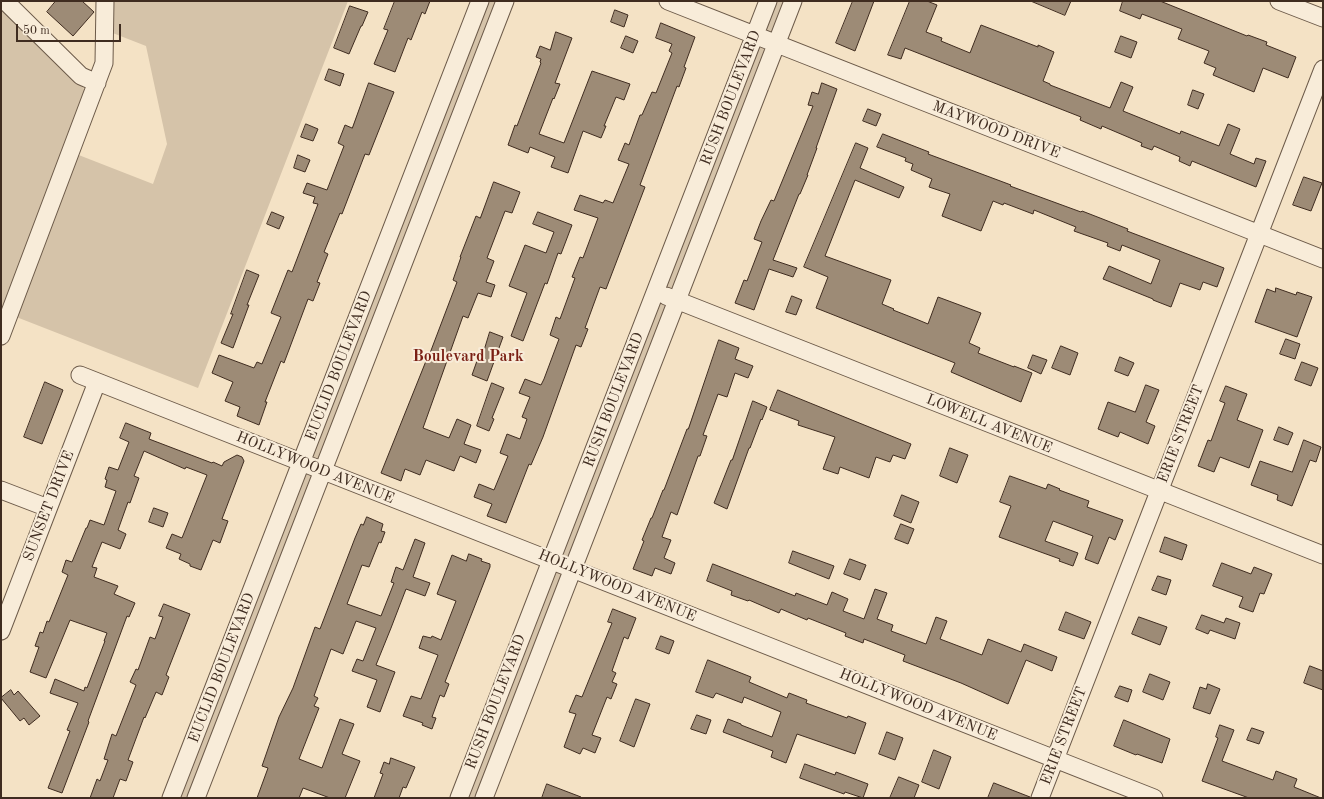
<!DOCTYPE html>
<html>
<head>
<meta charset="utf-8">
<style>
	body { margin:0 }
	#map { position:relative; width:1324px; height:799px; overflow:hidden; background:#f4e2c5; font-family:"Old Standard TT",serif }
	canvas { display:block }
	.frame { position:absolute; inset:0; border:2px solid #3f2c20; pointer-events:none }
	.scale { position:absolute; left:16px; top:24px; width:105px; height:18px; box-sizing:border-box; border:2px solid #3f2c20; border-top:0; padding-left:5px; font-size:12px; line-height:14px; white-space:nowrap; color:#3f2c20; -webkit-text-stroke:3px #f8ecd9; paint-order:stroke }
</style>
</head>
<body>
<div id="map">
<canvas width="1324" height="799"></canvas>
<div class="frame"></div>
<div class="scale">50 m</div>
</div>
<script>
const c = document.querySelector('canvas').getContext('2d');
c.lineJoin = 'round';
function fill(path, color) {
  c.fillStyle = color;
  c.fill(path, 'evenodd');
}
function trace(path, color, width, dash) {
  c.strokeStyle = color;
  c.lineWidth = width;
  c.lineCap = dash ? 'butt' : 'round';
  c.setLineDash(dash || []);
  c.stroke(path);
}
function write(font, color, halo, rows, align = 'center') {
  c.font = font + ' "Old Standard TT",serif';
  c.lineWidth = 4;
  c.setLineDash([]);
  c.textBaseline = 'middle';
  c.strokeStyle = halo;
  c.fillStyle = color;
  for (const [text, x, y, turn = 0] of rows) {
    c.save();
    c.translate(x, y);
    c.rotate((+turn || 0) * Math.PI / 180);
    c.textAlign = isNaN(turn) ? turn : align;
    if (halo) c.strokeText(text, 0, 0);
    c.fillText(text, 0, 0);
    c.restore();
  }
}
fill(new Path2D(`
	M105 1H348L198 388 1 311V5L92 97 71 152 153 184 167 144 146 46 105 30Z
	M480 1H505L196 798H171Z
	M768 1H793L484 798H459Z`), '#d5c3a9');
const building = new Path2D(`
	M56 1H82L94 12 73 36 47 12Z
	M395 1H430L425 14 422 12 411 40 408 38 395 72 374 64 388 30 384 29Z
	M853 1H874L855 51 836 43Z
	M910 1H927L937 5 926 32 942 38 941 41 970 53 981 25 1038 47V45L1054 52 1043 81 1050 84V85L1110 108 1121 82 1133 87 1123 111 1180 134 1181 131 1219 146 1228 124 1240 129 1230 154 1254 164 1256 158 1266 161 1256 187 1192 161 1190 166 1179 161 1180 157 1154 146 1152 150 1141 146 1142 143 1102 126 1101 129 1080 120 1081 117 905 48 901 59 888 55Z
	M1031 1H1071L1065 15Z
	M1123 1H1160L1247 36 1248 35 1267 42 1266 45 1296 57 1288 78 1263 68 1254 92 1213 75 1216 68 1204 63 1209 51 1178 39 1182 29 1142 14 1140 19 1120 11Z
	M350 6 368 12 362 26H361L349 54 334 48Z
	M615 10 628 15 624 27 611 22Z
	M661 23 695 37 684 67 686 68 679 87 677 86 640 185 645 187 606 289 600 287 585 328 588 329 581 347 576 345 543 437 531 465 529 464 506 523 487 516 492 504 474 497 479 484 494 490 508 456 500 453 507 434 520 439 527 419 522 417 530 397 519 393 525 379 541 385 544 379 559 339 550 335 556 317 560 319 575 278 572 277 580 257 583 258 598 218 574 210 580 195 603 203 605 200 613 203 629 164 618 160 625 143 629 145 640 115H642L652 92 656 93 672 53 669 51 672 44 656 38Z
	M556 32 572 38 555 83 560 84 554 99 553 98 539 134 564 143 592 71 630 84 624 100 616 97 604 126H606L601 138 583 131 568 173 551 167 555 157 530 147 528 153 508 145 515 125 517 126 541 63 540 62 541 59 536 57 540 46 550 50Z
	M626 36 638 41 633 53 621 48Z
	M1121 36 1137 42 1131 58 1115 52Z
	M329 69 344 74 340 86 325 80Z
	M369 83 394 92 369 155 365 154 342 214 340 213 324 252 328 254 317 282 320 283 313 301 308 299 284 363 281 361 265 402H267L259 425 237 416 240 407 225 401 233 382 212 373 219 355 254 368 257 362 262 364 281 317 271 313 288 270 292 272 318 204 313 203 315 197 303 193 307 183 327 190 344 146 338 143 345 125 352 128Z
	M822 83 837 89 816 148H817L807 175H808L800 194H799L773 260 797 268 793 277 769 269 754 310 735 303 744 280 747 281 762 242 754 239 761 221 771 200 774 201 813 106 808 105 812 92 818 94Z
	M1193 90 1204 94 1198 109 1188 105Z
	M868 109 881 114 876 126 863 121Z
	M306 124 318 129 313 141 301 137Z
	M883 134 929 152 928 154 1011 185 1010 186 1081 212 1082 211 1100 218 1128 229 1127 231 1224 268 1217 287 1203 282 1200 290 1180 283 1171 307 1153 300V299L1103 279 1109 266 1151 284 1160 260 1122 245 1120 251 1107 246 1108 243 1074 231 1076 227 1034 210 1033 214 1004 203 1003 205 993 201 981 231 942 216 950 194 929 187 932 179 911 170 913 164 905 161 906 158 877 147Z
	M856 143 868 148 860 168 904 187 899 198 855 180 825 256 891 280 882 304 894 309 893 310 916 319 928 324 938 297 981 313 969 343 980 348 978 353 1014 367V366L1032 373 1021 402 951 372 955 363 816 308 828 277 804 267Z
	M298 155 310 160 305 172 294 168Z
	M1304 177 1322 183 1311 211 1293 205Z
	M494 182 520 192 512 213 505 211 487 258 494 261 486 282 495 285 491 297 478 293 468 318 463 316 423 428 449 438 457 419 471 425 464 444 481 450 476 463 460 456 454 471 426 460 420 475 405 469 401 481 381 473 426 361H427L457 282 453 280 461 257H460L476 216 480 218Z
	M272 212 284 217 279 229 267 224Z
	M538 212 572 225 561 254 558 253 547 284 545 283 523 341 511 336 527 293 509 286 525 245 546 253 554 232 533 224Z
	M247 270 259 275 247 305H249L233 348 221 343 233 314H231Z
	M1276 288 1296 295 1297 292 1312 297 1297 337 1255 322 1267 289 1275 292Z
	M792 296 802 300 796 315 786 312Z
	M490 332 503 337 487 381 472 375 478 358 481 359Z
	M1286 339 1300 344 1295 359 1280 354Z
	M719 340 739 348 735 359 753 366 748 378 735 373 727 397 718 394 703 435 707 436 700 456H698L677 515 671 512 662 537 671 540 664 558 675 563 671 574 655 568 652 576 633 569 644 541 642 540 651 518H652L663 490H664L687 429H688Z
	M1061 346 1078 353 1070 375 1052 368Z
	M1033 355 1047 360 1041 374 1028 368Z
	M1120 357 1134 363 1128 376 1115 371Z
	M1302 362 1318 368 1311 386 1295 380Z
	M45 382 63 390 42 444 24 437Z
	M492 383 504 388 492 418 494 419 489 431 477 426Z
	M1146 385 1159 390 1146 422 1155 426 1148 444 1120 432 1118 437 1098 429 1108 402 1135 412Z
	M1226 386 1247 394 1237 420 1263 430 1249 468 1220 457 1214 472 1198 466 1208 440 1211 441 1225 403 1220 401Z
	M778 390 911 444 905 459 893 455 890 462 876 457 869 478 840 467 838 474 823 469 835 437 798 425 799 421 770 410Z
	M753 401 767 407 762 420 761 419 750 448H749L727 509 714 503 731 460H732Z
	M126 423 151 433 149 439 212 463 213 462 222 466 224 462 237 455 242 457 244 461 222 519 228 521 220 543 213 540 201 570 190 566V564L179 559 181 554 166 548 172 534 182 538 207 475 186 467 185 469 144 451 134 476 139 478 130 503 128 502 118 530 126 534 120 549 102 542 92 567 97 568 94 577 118 586 114 594 135 603 129 617 127 616 88 721 89 722 62 793 48 788 70 731 67 730 78 703 50 693 55 679 84 691 85 687 87 688 105 641H104L107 633 70 620 46 678 30 672 39 647 35 646 40 632 43 633 47 621 49 622 68 575 62 572 66 560 72 562 86 528H87L90 520 104 525 116 491 105 487 107 480 105 479 109 467 118 470 129 442 120 438Z
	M1279 427 1293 433 1288 445 1274 440Z
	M1304 440 1321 447 1316 462 1310 460 1292 506 1277 500 1278 495 1251 485 1260 461 1292 472Z
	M950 448 968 455 957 483 940 476Z
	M1010 476 1046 489 1048 484 1060 489 1059 490 1089 501 1087 507 1123 520 1115 540 1109 537 1098 564 1085 559 1093 536 1053 521 1045 541 1078 553 1073 566 1059 561 1060 559 999 537 1011 506 1000 502Z
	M902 495 919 502 911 523 894 516Z
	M154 508 168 513 163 527 149 522Z
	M367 517 383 524 381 531 385 532 381 543 379 542 369 567 362 565 347 604 381 616 394 583 391 582 396 567 403 570 415 539 425 543 413 577 430 583 425 596 406 589 391 628 376 665 395 672 380 712 367 707 377 680 352 671 357 659 363 661 376 628 356 621 343 654 331 649 314 696 318 698 314 706 319 708 299 759 322 768 340 719 354 724 342 754 360 761 345 798H330L303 788 299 798H257L268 768 262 766 279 717 293 688 315 627 320 629 355 538 361 524 363 525Z
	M901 524 914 529 908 544 895 539Z
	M1165 537 1187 545 1182 560 1160 552Z
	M793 551 834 566 829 579 789 563Z
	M469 554 482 559 481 561 490 564V567L445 682 449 684 444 697 440 695 432 717 436 718 432 729 422 725 423 723 403 716 411 696 421 699 438 655 419 648 423 636 431 638 432 636 441 640 456 601 437 594 452 555 466 561Z
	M850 559 866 565 860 580 844 574Z
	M1222 563 1251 574 1254 567 1272 574 1264 594 1260 593 1253 612 1239 607 1243 597 1213 586Z
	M713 564 795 596 796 593 827 605 832 592 848 599 843 611 864 619 875 589 887 593 877 619 893 625 891 631 926 644 936 617 947 621 940 639 982 655 988 639 1021 652 1024 644 1057 657 1052 671 1026 660 1008 704 961 683 903 661 905 655 864 639 863 643 845 636 846 633 808 618 807 620 781 609 779 613 749 600 748 601 731 595 732 591 707 581Z
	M1158 576 1171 580 1166 595 1152 590Z
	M164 604 190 614 166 675 169 677 162 695 156 692 145 718 144 717 128 760 133 762 126 781 120 779 113 798H90L97 779 100 781 108 760 104 759 112 734 116 736 136 685 130 682 136 669 138 670 150 637 155 639 163 617 159 616Z
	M613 609 636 618 628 639 624 637 612 671 616 673 612 682 617 684 611 699 607 697 592 735 601 738 595 753 583 748 580 754 564 747 576 714 569 712 576 695 582 697 612 623 608 622Z
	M1066 612 1091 622 1084 639 1059 630Z
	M1202 615 1224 623 1226 618 1240 623 1235 639 1210 630 1208 634 1196 629Z
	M1139 617 1167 627 1160 645 1132 634Z
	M661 636 674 641 669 654 656 649Z
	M708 660 751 677 749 682 787 698 789 693 807 700 806 703 847 718 848 716 866 723 855 754 797 734 786 763 771 757 773 751 723 732 728 719 741 724V725L772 737 781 712 744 697 742 703 716 693 713 698 696 692Z
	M1310 666 1323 671V690L1304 683Z
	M1150 674 1170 682 1163 700 1143 692Z
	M1208 684 1220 689 1210 714 1193 708 1200 687 1206 689Z
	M1120 686 1132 690 1128 702 1115 697Z
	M11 690 14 695 18 691 40 716 29 725 24 718 20 721 1 698Z
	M636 699 650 704 634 747 620 741Z
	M697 715 711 720 706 734 691 729Z
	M1124 720 1170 739 1162 763 1137 754 1136 755 1114 746Z
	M1220 725 1234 730 1222 761 1273 780 1276 771 1297 779 1294 787 1321 798H1249L1202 781 1218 738 1216 737Z
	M1252 728 1264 732 1259 744 1247 740Z
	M887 732 903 738 895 760 879 754Z
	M934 750 951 757 939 789 922 782Z
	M391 758 415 767 406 788 403 787 399 798H374L383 774 380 773 384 762 389 764Z
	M805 764 835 775 836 772 868 784 863 798 845 792 844 794 800 778Z
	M899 777 919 785 914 798H890Z
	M994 783 1030 797V798H988Z
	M547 784 581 797V798H542Z`);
fill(building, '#9d8b76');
trace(building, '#3f2c20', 1);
const minor = new Path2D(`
	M5 1 81 76 97 83
	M668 1 1323 259
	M1279 1 1323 18
	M666 296 1323 555
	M1 336 104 63 105 1
	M80 375 1154 798
	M1 490 48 508
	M1 631 97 382
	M171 798 480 1
	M196 798 505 1
	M459 798 768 1
	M484 798 793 1
	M1040 798 1323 69`);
trace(minor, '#6c5a49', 19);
trace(minor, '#f8ecd9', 17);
write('15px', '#3f2c20', '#f8ecd9', [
	["RUSH BOULEVARD",731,98,-69],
	["MAYWOOD DRIVE",996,130,21],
	["EUCLID BOULEVARD",339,366,-69],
	["RUSH BOULEVARD",614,400,-69],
	["LOWELL AVENUE",989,424,22],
	["ERIE STREET",1181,434,-69],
	["HOLLYWOOD AVENUE",315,468,22],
	["SUNSET DRIVE",49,506,-69],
	["HOLLYWOOD AVENUE",617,586,22],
	["EUCLID BOULEVARD",222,668,-69],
	["RUSH BOULEVARD",496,702,-69],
	["HOLLYWOOD AVENUE",918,705,22],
	["ERIE STREET",1064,736,-69]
]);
write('bold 16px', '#7a1f14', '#f8ecd9', [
	["Boulevard Park",468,357]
]);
</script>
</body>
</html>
